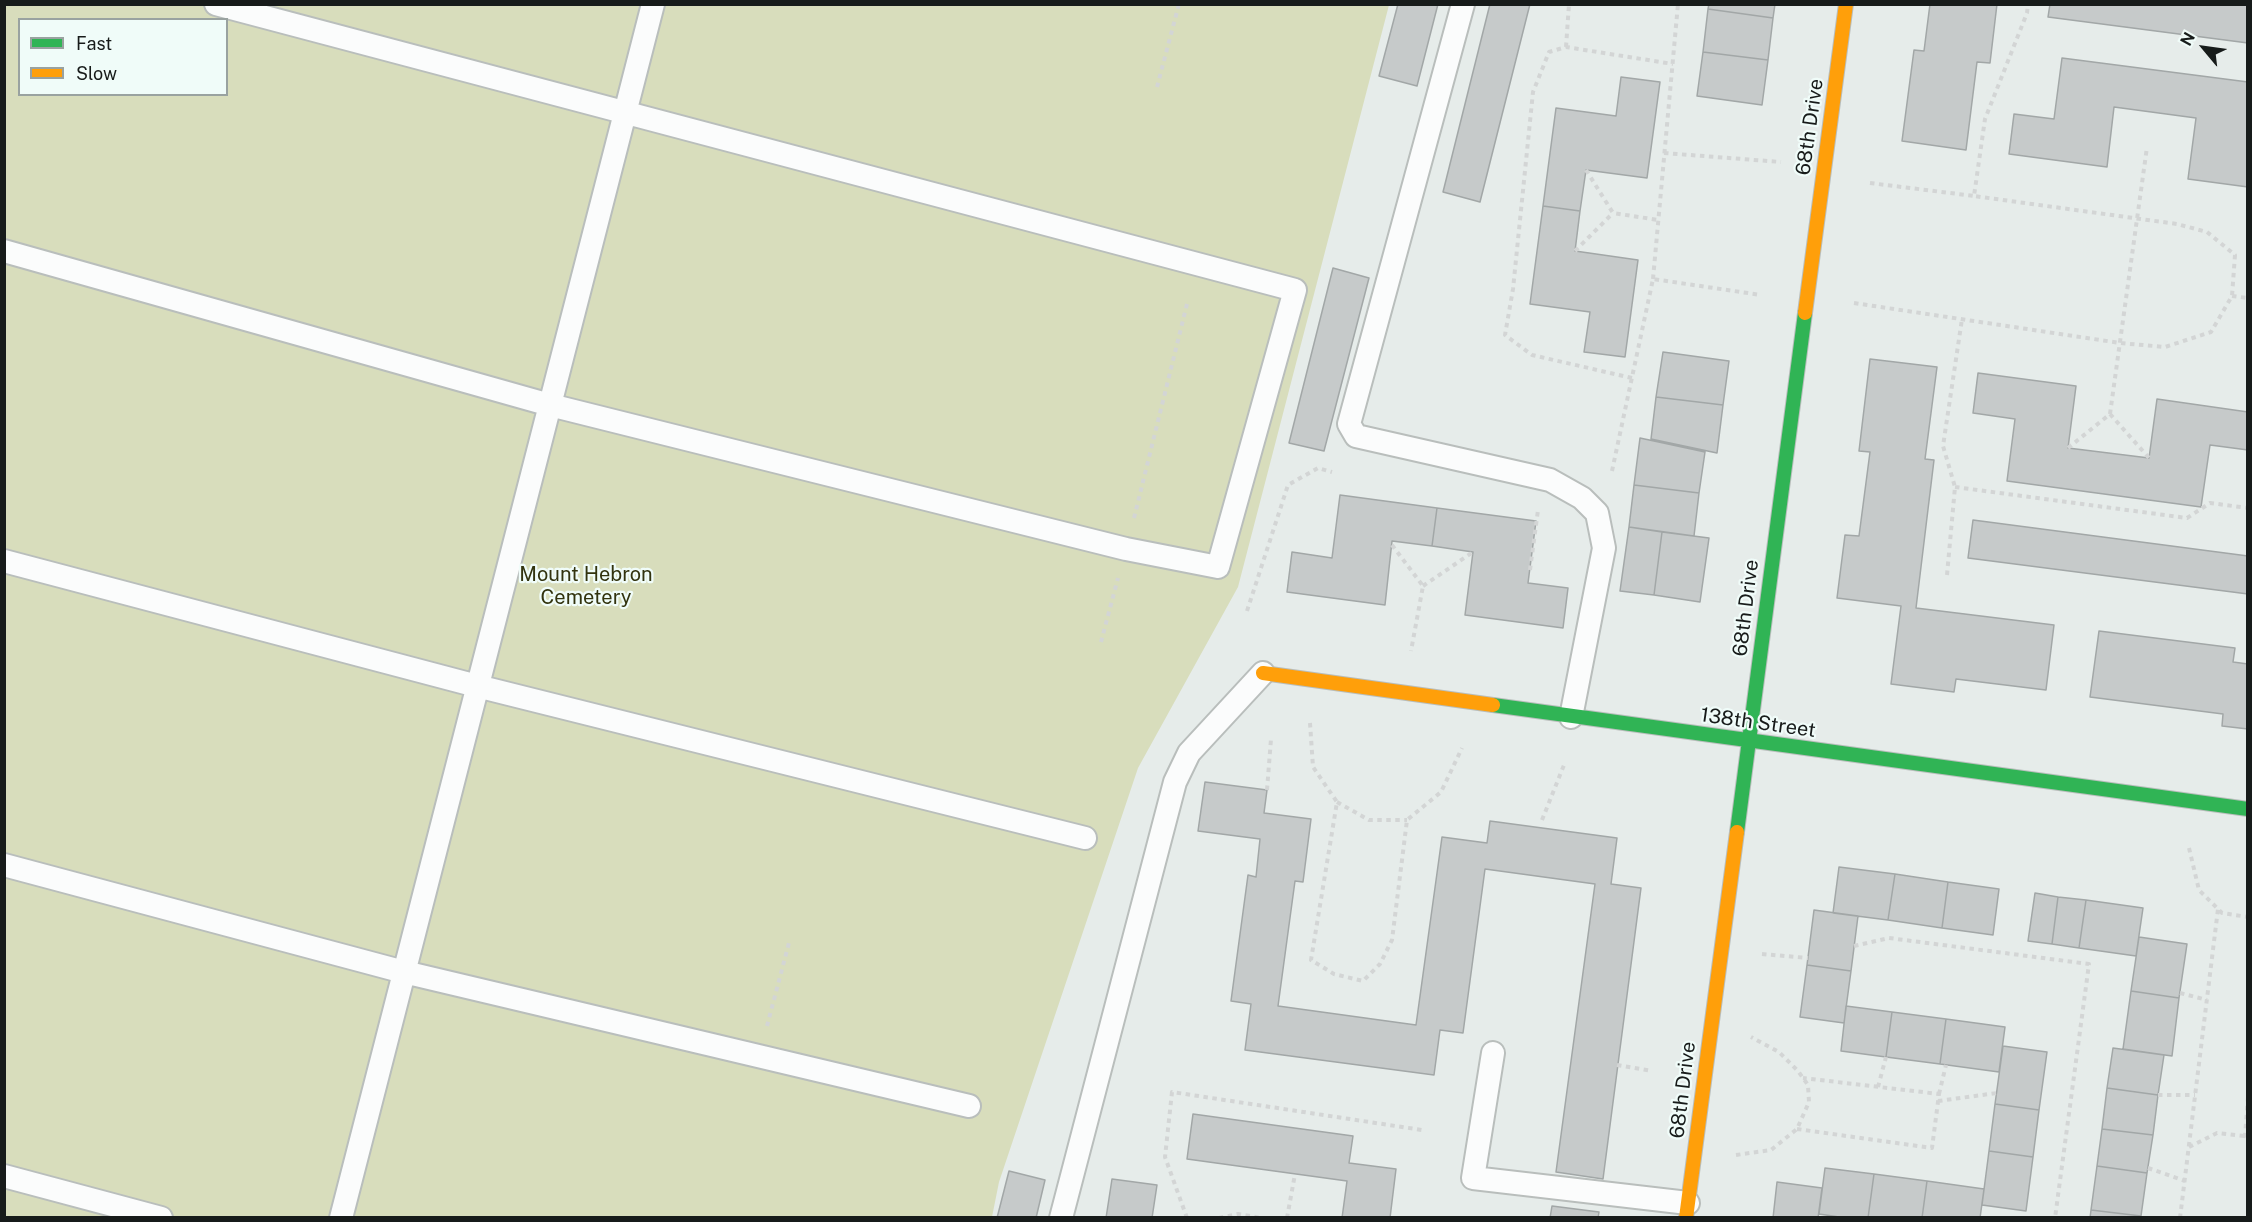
<!DOCTYPE html>
<html>
<head>
<meta charset="utf-8">
<style>
	body { margin:0 }
	#map { position:relative; width:2252px; height:1222px; overflow:hidden; background:#e6ecea; font-family:"Public Sans",sans-serif }
	canvas { display:block }
	.frame { position:absolute; inset:0; border:6px solid #171b1a; pointer-events:none }
	.legend { position:absolute; left:18px; top:18px; width:210px; height:78px; box-sizing:border-box; background:#f0fcf9; border:2px solid #99a2a0; margin:0; padding:8px 10px; list-style:none; font-size:18px; color:#171b1a }
	.legend li { display:flex; align-items:center; gap:12px; height:30px }
	.legend b { width:30px; border:2px solid #99a2a0 }
	.north { position:absolute; left:2174px; top:18px; width:60px; height:60px; -webkit-text-stroke:4px #f0fcf9; paint-order:stroke; rotate:299deg; font-size:16px; font-weight:700; line-height:24px; text-align:center; color:#171b1a }
	.north::after { content:''; display:block; margin:auto; width:21px; height:27px; background:#171b1a; clip-path:polygon(50% 0,100% 100%,50% 72%,0 100%) }
</style>
</head>
<body>
<div id="map">
<canvas width="2252" height="1222"></canvas>
<div class="frame"></div>
<ul class="legend">
<li><b style="height:8px;background:#30b455"></b>Fast</li>
<li><b style="height:8px;background:#ff9f0a"></b>Slow</li>
</ul>
<div class="north">N</div>
</div>
<script>
const c = document.querySelector('canvas').getContext('2d');
c.lineJoin = 'round';
function fill(path, color) {
  c.fillStyle = color;
  c.fill(path, 'evenodd');
}
function trace(path, color, width, dash) {
  c.strokeStyle = color;
  c.lineWidth = width;
  c.lineCap = dash ? 'butt' : 'round';
  c.setLineDash(dash || []);
  c.stroke(path);
}
function write(font, color, halo, rows, align = 'center') {
  c.font = font + ' "Public Sans",sans-serif';
  c.lineWidth = 4.5;
  c.setLineDash([]);
  c.textBaseline = 'middle';
  c.strokeStyle = halo;
  c.fillStyle = color;
  for (const [text, x, y, turn = 0] of rows) {
    c.save();
    c.translate(x, y);
    c.rotate((+turn || 0) * Math.PI / 180);
    c.textAlign = isNaN(turn) ? turn : align;
    if (halo) c.strokeText(text, 0, 0);
    c.fillText(text, 0, 0);
    c.restore();
  }
}
fill(new Path2D(`
	M5 5H1389L1238 587 1138 768 999 1182 992 1217 5 1218ZM20 20H226V94H20Z`), '#d8ddbc');
const building = new Path2D(`
	M1398 4H1438L1417 86 1379 76Z
	M1490 4H1530L1480 202 1443 192Z
	M1709 4H1775L1773 18 1708 9Z
	M1930 4H1997L1990 63 1977 62 1966 150 1902 141 1914 50 1924 51Z
	M2050 4 2248 5V43L2048 17Z
	M1708 9 1773 18 1768 60 1703 52Z
	M1703 52 1768 60 1762 105 1697 96Z
	M2062 58 2248 82V187L2188 179 2196 118 2114 107 2107 167 2009 154 2014 114 2054 119Z
	M1621 77 1660 82 1647 178 1586 170 1580 211 1543 206 1556 108 1616 116Z
	M1543 206 1580 211 1575 251 1638 260 1625 357 1584 352 1590 312 1530 304Z
	M1333 268 1369 278 1324 451 1289 443Z
	M1663 352 1729 361 1723 405 1656 397Z
	M1870 359 1937 367 1925 459 1934 460 1916 608 2054 625 2046 690 1956 679 1954 692 1891 684 1901 606 1837 598 1845 535 1859 536 1870 452 1859 451Z
	M1978 373 2076 386 2068 448 2149 458 2157 399 2248 412V450L2210 445 2201 507 2007 481 2015 419 1973 413Z
	M1656 397 1723 405 1717 453 1651 439Z
	M1640 438 1705 452 1699 493 1634 485Z
	M1634 485 1699 493 1694 536 1629 527Z
	M1340 495 1437 508 1432 546 1392 541 1385 605 1287 592 1292 552 1332 558Z
	M1437 508 1536 521 1528 583 1568 588 1563 628 1465 615 1473 552 1432 546Z
	M1973 520 2248 556V594L1968 558Z
	M1629 527 1662 532 1654 595 1620 591Z
	M1662 532 1709 538 1700 602 1654 595Z
	M2099 631 2235 648 2233 662 2248 664V729L2222 726 2223 714 2090 697Z
	M1205 782 1267 790 1264 813 1311 819 1303 882 1295 881 1278 1006 1416 1025 1442 837 1487 843 1490 821 1617 838 1611 884 1641 888 1603 1179 1556 1172 1595 884 1485 869 1463 1033 1440 1030 1434 1075 1245 1050 1251 1004 1231 1001 1248 875 1256 877 1260 839 1198 831Z
	M1839 867 1895 874 1888 920 1833 913Z
	M1895 874 1948 882 1942 928 1888 920Z
	M1948 882 1999 889 1993 935 1942 928Z
	M2035 893 2058 897 2052 944 2028 941Z
	M2058 897 2086 900 2079 948 2052 944Z
	M2086 900 2143 908 2136 956 2079 948Z
	M1814 910 1858 916 1851 971 1807 965Z
	M2139 937 2187 944 2179 998 2131 991Z
	M1807 965 1851 971 1844 1023 1800 1017Z
	M2131 991 2179 998 2172 1056 2123 1049Z
	M1846 1006 1892 1012 1886 1057 1841 1051Z
	M1892 1012 1946 1019 1940 1064 1886 1057Z
	M1946 1019 2005 1027 1999 1072 1940 1064Z
	M2003 1046 2047 1052 2039 1110 1995 1104Z
	M2113 1048 2164 1055 2158 1095 2107 1088Z
	M2107 1088 2158 1095 2153 1135 2102 1129Z
	M1995 1104 2039 1110 2033 1157 1989 1151Z
	M1193 1114 1353 1136 1349 1163 1396 1169 1390 1218H1342L1347 1181 1187 1159Z
	M2102 1129 2153 1135 2147 1173 2097 1166Z
	M1989 1151 2033 1157 2026 1211 1982 1205Z
	M2097 1166 2147 1173 2141 1216 2091 1210Z
	M1825 1168 1874 1174 1868 1218H1846L1819 1214Z
	M1009 1171 1045 1180 1036 1218H997Z
	M1874 1174 1927 1181 1922 1218H1868Z
	M1112 1179 1157 1185 1152 1218H1106Z
	M1927 1181 1984 1189 1980 1218H1922Z
	M1777 1182 1822 1188 1818 1218H1773Z
	M1552 1206 1599 1212 1598 1218H1550Z
	M2091 1210 2141 1216V1218H2090Z`);
fill(building, '#c6caca');
trace(building, '#a2a7a7', 1.5);
const lane = new Path2D(`
	M1463 4 1349 424 1356 436 1550 480 1582 498 1597 513 1604 548 1571 717
	M4 251 550 405 1126 549 1218 567 1295 290 216 4
	M4 561 477 686 1085 838
	M4 865 404 972 969 1106
	M1493 1053 1473 1178 1688 1203
	M4 1176 161 1218
	M341 1218 653 4
	M1061 1218 1175 782 1189 753 1263 673`);
const fast = new Path2D(`
	M1493 705 2248 809
	M1737 832 1805 313`);
const slow = new Path2D(`
	M1805 313 1846 4
	M1263 673 1493 705
	M1686 1218 1737 832`);
trace(lane, '#b9bebc', 26);
trace(fast, '#b9bebc', 16);
trace(slow, '#b9bebc', 16);
trace(new Path2D(`
	M1566 47 1569 4
	M1157 87 1179 4
	M1664 153 1781 162
	M1586 170 1613 213 1658 220
	M1870 183 1974 196
	M1575 251 1613 213
	M1653 279 1678 4
	M2232 296 2248 298
	M1854 303 2120 343 2165 347 2211 332 2232 296 2235 255 2207 232 2177 224 1974 196 1985 119 2027 13 2028 4
	M1632 378 1532 355 1505 335 1513 289 1533 92 1549 52 1566 47 1673 64
	M2110 414 2149 458
	M2068 448 2110 414 2147 147
	M1612 471 1653 279 1761 295
	M1955 487 2187 518 2210 503 2248 508
	M1134 518 1187 304
	M1392 545 1423 586 1411 651
	M1530 570 1538 510
	M1947 575 1955 487 1943 446 1962 319
	M1423 586 1473 552
	M1247 611 1288 485 1318 468 1332 472
	M1101 642 1118 578
	M1310 723 1313 767 1337 802 1311 960 1334 974 1363 981 1380 964 1392 940 1407 820 1441 792 1462 748
	M1267 790 1271 739
	M1337 802 1369 820H1407
	M1542 820 1564 765
	M2189 848 2199 890 2222 913 2248 917
	M1854 946 1889 938 2089 964 2055 1218
	M1762 954 1808 958
	M2180 993 2207 1000
	M767 1026 790 939
	M1617 1065 1652 1071
	M1878 1087 1886 1057
	M1939 1094 1946 1065
	M2158 1095H2195
	M2248 1097 2245 1136 2248 1138
	M1938 1101 1997 1093
	M1797 1129 1932 1148 1939 1094 1803 1078
	M2189 1147 2217 1133 2245 1136
	M1736 1155 1771 1150 1797 1129 1809 1102 1808 1085 1798 1071 1779 1052 1751 1037
	M2148 1168 2185 1181
	M1187 1218 1165 1157 1172 1092 1422 1130
	M1219 1218 1238 1214 1261 1218
	M1287 1218 1295 1174
	M2180 1218 2218 909`), '#d3d5d5', 4, [4.5, 4.5]);
trace(lane, '#fbfcfc', 22);
trace(fast, '#30b455', 14);
trace(slow, '#ff9f0a', 14);
write('20px', '#171b1a', '#f0fcf9', [
	["68th Drive",1810,127,-82],
	["68th Drive",1746,608,-83],
	["138th Street",1758,723,8],
	["68th Drive",1683,1090,-83]
]);
write('20px', '#32330e', '#f0fcf9', [
	["Mount Hebron",586,575],
	["Cemetery",586,598]
]);
</script>
</body>
</html>
